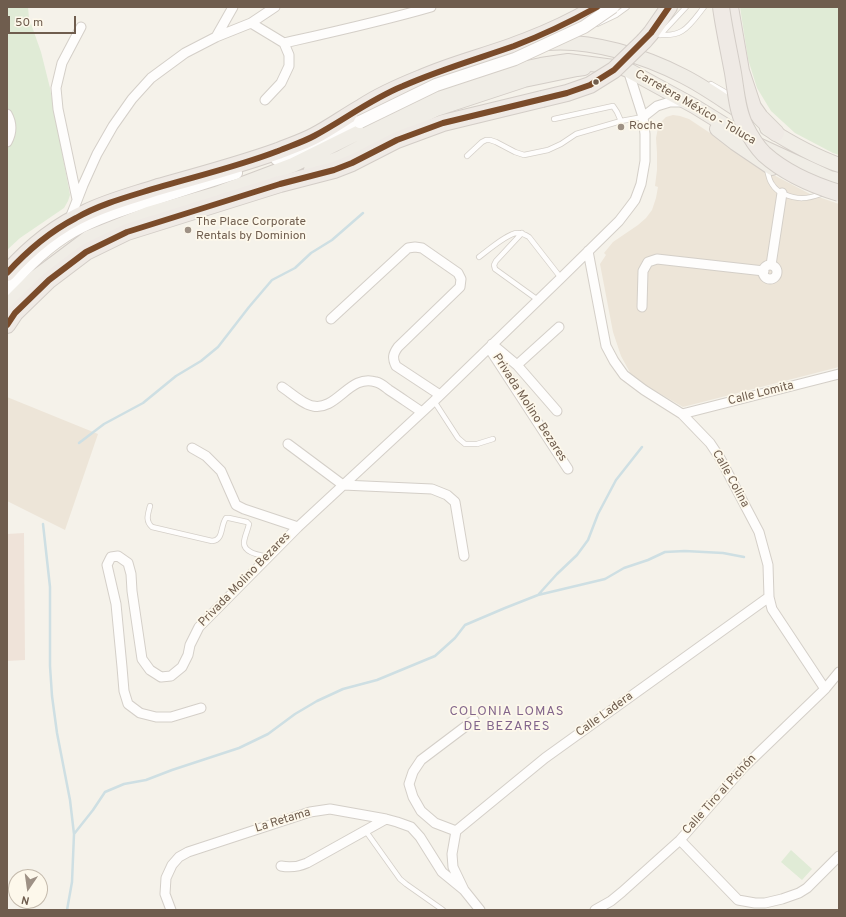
<!DOCTYPE html>
<html>
<head>
<meta charset="utf-8">
<style>
	body { margin:0 }
	#map { position:relative; width:846px; height:917px; overflow:hidden; background:#f5f2ea; font-family:Overpass,sans-serif }
	canvas { display:block }
	.frame { position:absolute; inset:0; border:8px solid #6f5d4e; pointer-events:none }
	.north { position:absolute; left:8px; top:869px; width:40px; height:40px; box-sizing:border-box; background:#fdf8eb; border:1px solid #c4baac; border-radius:50%; rotate:193deg; font-size:11px; font-weight:700; line-height:16px; text-align:center; color:#6f5d4e }
	.north::after { content:''; display:block; margin:auto; width:14px; height:18px; background:#9e9185; clip-path:polygon(50% 0,100% 100%,50% 72%,0 100%) }
	.scale { position:absolute; left:8px; top:16px; width:68px; height:18px; box-sizing:border-box; border:2px solid #6f5d4e; border-top:0; padding-left:5px; font-size:12px; line-height:14px; white-space:nowrap; color:#6f5d4e; -webkit-text-stroke:3px #fdf8eb; paint-order:stroke }
</style>
</head>
<body>
<div id="map">
<canvas width="846" height="917"></canvas>
<div class="frame"></div>
<div class="north">N</div>
<div class="scale">50 m</div>
</div>
<script>
const c = document.querySelector('canvas').getContext('2d');
c.lineJoin = 'round';
function fill(path, color) {
  c.fillStyle = color;
  c.fill(path, 'evenodd');
}
function trace(path, color, width, dash) {
  c.strokeStyle = color;
  c.lineWidth = width;
  c.lineCap = dash ? 'butt' : 'round';
  c.setLineDash(dash || []);
  c.stroke(path);
}
function write(font, color, halo, rows, align = 'center') {
  c.font = font + ' Overpass,sans-serif';
  c.lineWidth = 3.5;
  c.setLineDash([]);
  c.textBaseline = 'middle';
  c.strokeStyle = halo;
  c.fillStyle = color;
  for (const [text, x, y, turn = 0] of rows) {
    c.save();
    c.translate(x, y);
    c.rotate((+turn || 0) * Math.PI / 180);
    c.textAlign = isNaN(turn) ? turn : align;
    if (halo) c.strokeText(text, 0, 0);
    c.fillText(text, 0, 0);
    c.restore();
  }
}
fill(new Path2D(`
	M673 115 680 116 689 119 770 173 810 194 839 204V367L683 407 633 378 621 356 613 332 600 264 606 255 604 253 613 242 638 225 646 218 652 210 656 198 658 187 655 186 657 170V153L656 138 658 128 661 122 666 117Z
	M7 397 98 434 65 530 7 501Z`), '#ede5d8');
fill(new Path2D(`
	M24 533 25 660 7 661V534Z`), '#efe3d9');
fill(new Path2D(`
	M7 7H28L29 18 41 52 50 88 70 195 68 201 64 208 20 238 7 250Z
	M740 7H839V155L833 153 795 133 771 111 757 88 748 59Z
	M791 850 812 869 802 880 781 862Z`), '#e0ebd6');
trace(new Path2D(`
	M79 443 104 424 143 403 176 376 201 361 218 347 249 307 272 280 295 268 311 253 332 240 363 213
	M43 524 50 587V666L52 696 57 733 70 800 74 834 72 882 67 910
	M538 595 557 574 577 555 588 540 598 514 616 480 642 447
	M74 834 93 810 105 792 124 784 146 780 172 770 239 748 268 734 295 714 317 701 343 689 377 680 435 656 455 638 465 625 505 608 538 595 605 579 624 568 648 560 665 552 685 551 723 553 744 557`), '#cedfe3', 2.5);
const lane = new Path2D(`
	M597 24 616 15 627 7
	M655 34C683 39 689 26 704 7
	M660 35 686 7
	M711 84 732 96
	M554 119 613 106 617 112 621 121
	M467 156 482 142 486 140H490L496 142 515 152 524 155 548 150 561 144 576 134 621 121 643 117
	M767 169C768 174 769 180 772 184 775 189 779 192 784 194 798 200 807 199 821 194
	M522 233 496 261 494 265 495 269 538 300
	M479 257C487 251 508 233 517 233 522 233 526 235 529 237L561 278
	M434 401 458 438 465 444H477L493 439
	M150 506C148 514 145 521 152 527L212 541C224 540 220 526 226 518H229L247 522 249 524C248 530 244 537 244 543 244 553 260 555 268 557
	M365 830 400 879 406 884 443 910`);
const street = new Path2D(`
	M251 23 284 43C333 32 383 21 431 7
	M216 37 233 7
	M265 100 281 83 289 66V55L284 43
	M7 114C12 123 12 133 7 142
	M643 117 657 106 670 102H683
	M77 199 58 109 56 88 62 63 81 27
	M69 221 83 185 97 154 113 126 132 99 151 78 185 53 216 37 251 23 275 7
	M588 251 606 346 614 361 624 375 644 390 682 414 710 443 720 458 759 532 768 565 769 597 772 609 825 689
	M771 265 782 193
	M763 272a7 7 0 1 1 14 0a7 7 0 1 1-14 0Z
	M642 307 643 271 648 262 657 259 764 271
	M331 319 408 248 415 247 422 248 458 273 461 279 460 287 398 347C393 354 392 358 396 366L440 395
	M492 344 517 365 557 411
	M489 348 568 469
	M517 365 559 327
	M282 387C291 393 304 405 313 406 337 411 350 373 376 382 381 383 385 387 389 390 400 397 411 405 422 412
	M682 414 839 374
	M288 444 343 485 432 489 447 495 455 502 464 556
	M192 448 206 456 221 471 236 505 244 509 298 527
	M201 708 171 717H156L140 713 128 704 124 691 122 667 116 604 107 565 111 557 118 556 128 563 131 574 132 591 142 659 150 670 161 677 171 676 182 667 188 655 190 645 199 627 298 527 434 401 561 278 619 221 629 208 635 200 641 184 645 161V134L643 117 628 70
	M456 831 435 823 421 811 413 797 409 784 413 772 421 760 474 720
	M680 840 738 900 755 903H765L782 899 799 893 807 888 839 856
	M281 866C291 868 298 867 307 863L386 819
	M464 890 453 867 452 854 456 831 545 758 769 597
	M171 910 165 894 166 878 172 865 179 857 188 852 310 812 330 809 386 819 397 822 411 827 420 837 442 872 464 890 480 910
	M595 910 611 901 622 892 680 840 743 768 825 689 839 672`);
const secondary = new Path2D(`
	M277 159 312 147 331 139 360 122
	M7 290C25 268 47 246 73 231 98 217 127 208 155 199 182 190 209 181 236 173`);
const primary = new Path2D(`
	M547 43C591 39 644 56 683 76 705 87 725 102 746 115
	M607 67H620L628 70 694 106 754 143 830 178 839 180
	M767 128C789 142 814 156 839 165
	M717 129 735 143 772 168
	M311 170 340 158 384 135 436 109 524 80 577 69 584 68
	M7 306 36 277 88 238 148 214 216 194 293 165 392 116 445 92 498 74 541 65 568 61 614 67`);
const highway = new Path2D(`
	M730 7 741 71 753 107 760 117 776 133
	M644 41 651 33 669 7
	M7 273C29 248 56 226 87 212 110 201 134 195 158 187 198 176 239 165 278 151 290 146 303 142 314 136 331 127 346 116 362 107 380 95 401 86 421 78 455 63 491 55 526 41 550 32 575 20 597 7
	M7 325 15 313 49 280 86 252 127 232 280 184 334 170 352 163 397 140 443 123 542 99`);
trace(lane, '#d4cfc8', 6);
trace(street, '#d4cfc8', 11);
trace(secondary, '#d5cfc8', 14);
trace(primary, '#d3cdc7', 16);
trace(highway, '#d3cdc7', 18);
trace(lane, '#fefdfc', 4.5);
trace(street, '#fefdfc', 9);
trace(secondary, '#fefdfc', 12);
trace(primary, '#f0ede6', 14);
trace(highway, '#efeae5', 16);
const secondaryBridge = new Path2D(`
	M360 122 436 85 515 59 584 27 613 7`);
const highwayBridge = new Path2D(`
	M721 7C724 29 729 51 733 73 736 91 737 110 745 126 750 136 756 146 764 154 784 172 813 185 839 193
	M542 99 567 93 590 85 614 70 644 41`);
trace(secondaryBridge, '#d5cfc8', 14, []);
trace(highwayBridge, '#d3cdc7', 18, []);
trace(secondaryBridge, '#fefdfc', 12);
trace(highwayBridge, '#efeae5', 16);
trace(new Path2D(`
	M7 273C27 251 49 232 76 218 97 206 120 199 143 192 188 178 234 168 278 151 290 146 303 142 314 136 344 120 371 99 403 86 439 70 477 59 514 46 543 35 570 22 597 7
	M7 325 15 313 49 280 86 252 127 232 280 184 334 170 352 163 397 140 443 123 567 93 590 85 614 70 651 33 669 7`), '#7a4b2a', 6);
for (const [x, y, r, color] of [
	[596,82,3.5,"#6f5d4e"],
	[621,127,4,"#9e9185"],
	[188,230,4,"#9e9185"]
]) {
  const dot = new Path2D();
  dot.arc(x, y, r, 0, 2 * Math.PI);
  c.fillStyle = color;
  c.fill(dot);
  trace(dot, '#fdf8eb', 1.5);
}
write('12px', '#6f5d4e', '#fdf8eb', [
	["Carretera México - Toluca",695,108,30],
	["Calle Lomita",761,394,-14],
	["Privada Molino Bezares",529,408,57],
	["Calle Colina",730,479,61],
	["Privada Molino Bezares",245,580,-46],
	["Calle Ladera",605,715,-36],
	["Calle Tiro al Pichón",720,795,-48],
	["La Retama",283,821,-17]
]);
write('12px', '#6f5d4e', '#fdf8eb', [
	["Roche",629,127],
	["The Place Corporate",196,223],
	["Rentals by Dominion",196,237]
], 'left');
c.letterSpacing = '1px';
write('13px', '#83668c', '#fdf8eb', [
	["COLONIA LOMAS",507,712],
	["DE BEZARES",507,727]
]);
c.letterSpacing = '0px';
</script>
</body>
</html>
